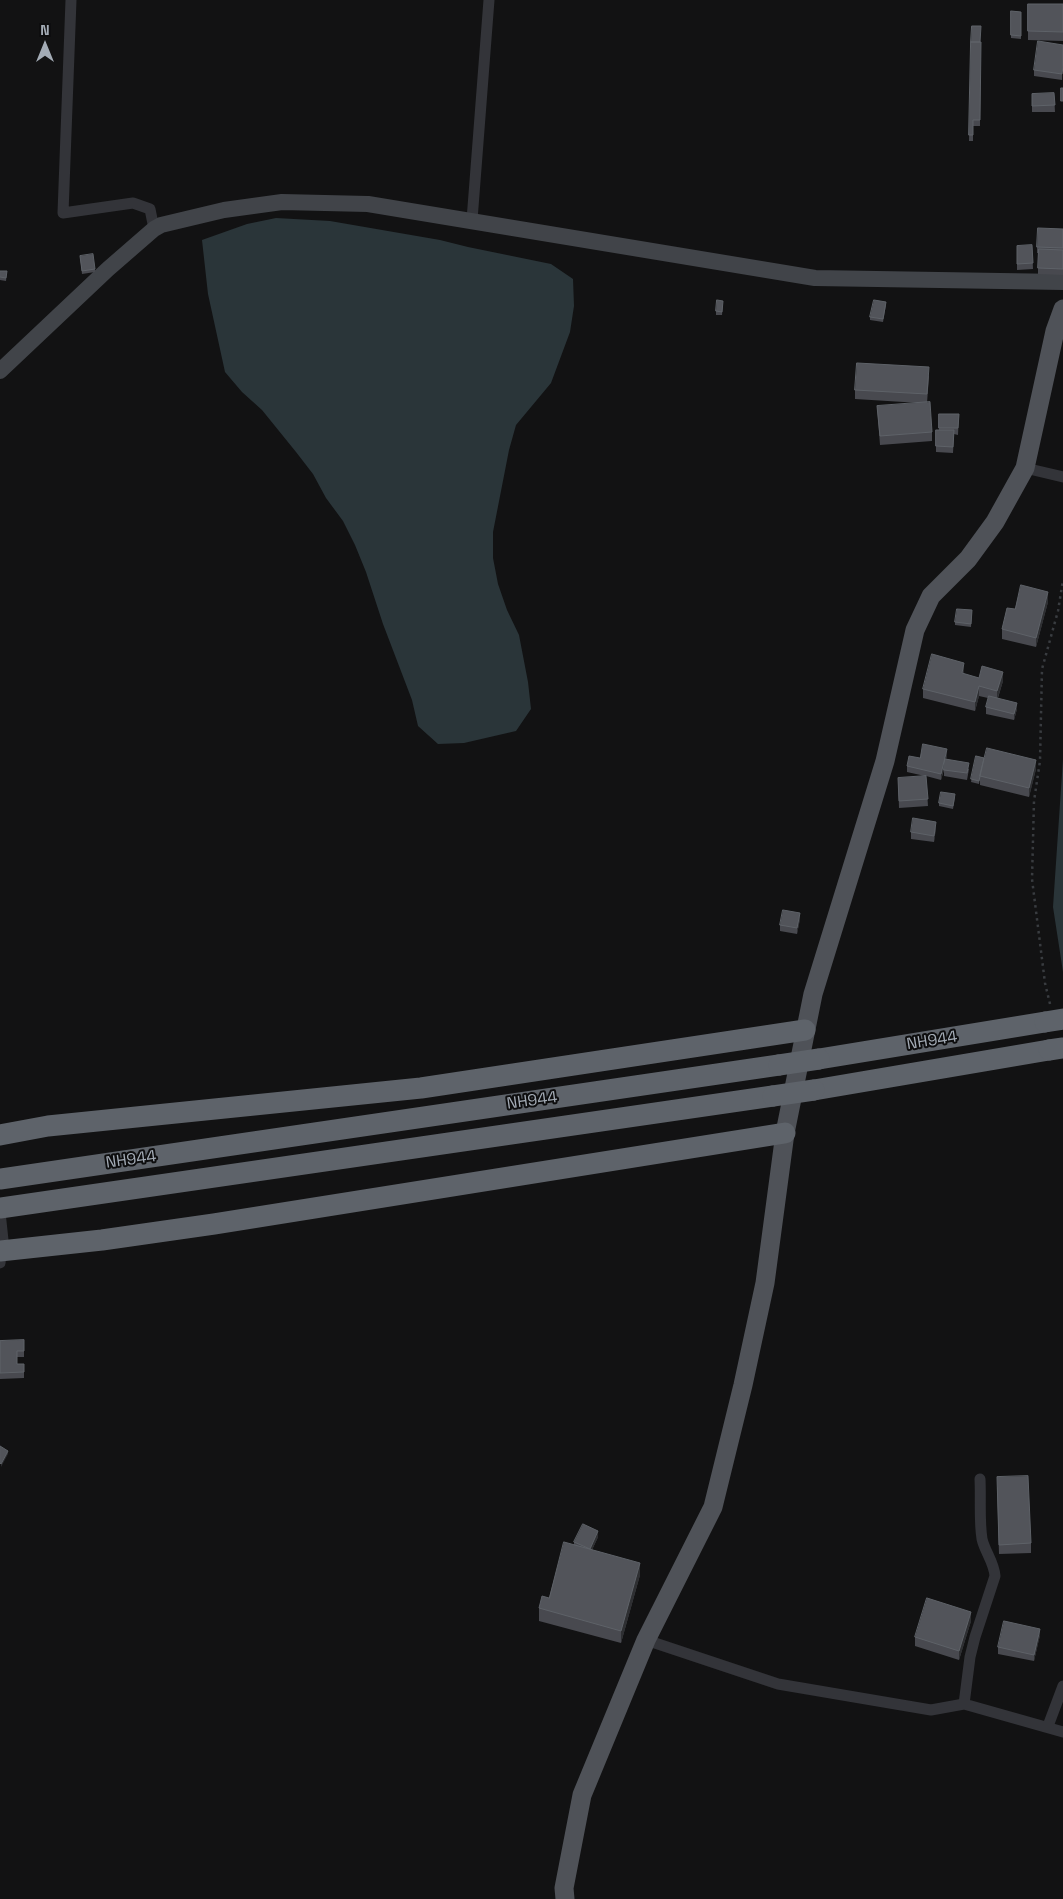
<!DOCTYPE html>
<html>
<head>
<meta charset="utf-8">
<style>
	body { margin:0 }
	#map { position:relative; width:1063px; height:1899px; overflow:hidden; background:#121213; font-family:"Space Grotesk",sans-serif }
	canvas { display:block }
	.north { position:absolute; left:20px; top:20px; width:50px; height:50px; -webkit-text-stroke:4px #0d0d0e; paint-order:stroke; rotate:0deg; font-size:14px; font-weight:700; line-height:20px; text-align:center; color:#a3abb5 }
	.north::after { content:''; display:block; margin:auto; width:18px; height:22px; background:#a3abb5; clip-path:polygon(50% 0,100% 100%,50% 72%,0 100%) }
</style>
</head>
<body>
<div id="map">
<canvas width="1063" height="1899"></canvas>
<div class="north">N</div>
</div>
<script>
const c = document.querySelector('canvas').getContext('2d');
c.lineJoin = 'round';
function fill(path, color) {
  c.fillStyle = color;
  c.fill(path, 'evenodd');
}
function trace(path, color, width, dash) {
  c.strokeStyle = color;
  c.lineWidth = width;
  c.lineCap = dash ? 'butt' : 'round';
  c.setLineDash(dash || []);
  c.stroke(path);
}
function write(font, color, halo, rows, align = 'center') {
  c.font = font + ' "Space Grotesk",sans-serif';
  c.lineWidth = 4;
  c.setLineDash([]);
  c.textBaseline = 'middle';
  c.strokeStyle = halo;
  c.fillStyle = color;
  for (const [text, x, y, turn = 0] of rows) {
    c.save();
    c.translate(x, y);
    c.rotate((+turn || 0) * Math.PI / 180);
    c.textAlign = isNaN(turn) ? turn : align;
    if (halo) c.strokeText(text, 0, 0);
    c.fillText(text, 0, 0);
    c.restore();
  }
}
fill(new Path2D(`
	M276 218 330 221 440 240 468 247 551 264 573 279 574 306 570 332 551 383 516 425 509 450 493 532V558L498 584 507 610 519 635 528 682 531 709 516 731 464 743 438 744 418 726 412 700 383 624 366 572 355 545 343 521 326 498 313 474 296 452 262 410 242 392 225 372 208 294 202 240 247 224Z
	M1063 759V972L1053 907Z`), '#2a3539');
trace(new Path2D(`
	M1050 1004 1045 983 1032 879 1034 801 1040 761 1042 669 1058 611 1063 580`), '#393c40', 2.5, [2.5, 4]);
trace(new Path2D(`
	M71 0 63 213 133 203 150 209 154 229
	M472 220 489 0
	M1025 468 1063 477
	M0 1212 3 1240 0 1263
	M646 1640 778 1684 931 1710 964 1704 1063 1732
	M964 1704 970 1657 975 1637 995 1576C994 1562 985 1552 982 1539 979 1520 981 1499 980 1479
	M1048 1726 1063 1686`), '#333439', 11);
trace(new Path2D(`
	M0 371 108 269 154 229 161 225 224 210 282 202 368 204 815 278 1063 282`), '#414449', 16);
trace(new Path2D(`
	M565 1899 564 1888 582 1795 646 1640 713 1507 743 1385 765 1283 785 1133 813 994 885 761 915 630 931 596 968 559 995 522 1025 468 1055 331 1063 309`), '#4f5258', 19);
trace(new Path2D(`
	M819 1059 1045 1022
	M814 1090 1049 1050
	M0 1135 48 1126 421 1088 805 1030
	M0 1179 779 1065
	M0 1208 773 1096
	M0 1251 102 1240 214 1224 785 1133`), '#5e636a', 21);
trace(new Path2D(`
	M1045 1022 1063 1019
	M1049 1050 1063 1048
	M779 1065 819 1059
	M773 1096 814 1090`), '#5e636a', 21);
fill(new Path2D(`
	M1028 4H1063V41L1028 40Z
	M1011 11 1021 12V39L1011 38Z
	M971 42H980V126H973V141H969Z
	M1063 45 1062 80 1034 76V70Z
	M1054 93 1055 112H1032V94Z
	M1063 229V275L1038 274V253H1037V247Z
	M1032 245 1033 269 1017 270V246Z
	M80 256 95 269V272L82 274Z
	M0 271H7L6 281 0 280Z
	M723 304 722 315H716V311Z
	M886 305 883 322 870 320V317Z
	M929 376 927 403 932 432V441L880 445 877 406 920 403 855 399V390Z
	M959 414 958 435 954 434 953 453 936 452V430H939V428Z
	M1048 602 1036 647 1002 639V629L1015 609Z
	M972 610 971 627 955 625V622Z
	M964 672V674L979 678 1003 681 998 698 1017 709 1014 720 986 714V707L988 698 979 696 975 711 923 698V689Z
	M947 756 946 759 969 769 967 780 944 776V770L941 780 926 776 928 806 899 808 898 778 925 776 907 772V766L920 758Z
	M976 756 1036 769 1029 797 980 785V778L979 784 971 782Z
	M955 797 953 809 939 806V803Z
	M936 828 934 842 911 839V832Z
	M800 919 797 934 780 931V925Z
	M24 1340V1357H17V1364H24V1378L0 1379V1341Z
	M997 1486 1031 1543V1553L999 1554Z
	M598 1537 592 1550 640 1575 621 1643 539 1621V1608L549 1598 574 1545V1542Z
	M971 1621 959 1660 915 1646V1637Z
	M1040 1635 1034 1661 998 1654V1647Z`), '#48494f');
fill(new Path2D(`
	M1048 592V602L1036 647V638Z
	M964 663V672L962 682V673Z
	M1003 672V681L997 700V691Z
	M979 686V696L975 711V702Z
	M1017 703V709L1014 720V714Z
	M947 749V756L941 780V774Z
	M1036 760V769L1029 797V788Z
	M936 822V828L934 842V836Z
	M800 913V919L797 934V928Z
	M8 1451V1454L1 1467V1464Z
	M598 1531V1537L589 1556V1550Z
	M640 1563V1575L621 1643V1631Z
	M971 1612V1621L959 1660V1651Z
	M1040 1629V1635L1034 1661V1655Z`), '#2e2f32');
const building = new Path2D(`
	M1028 4H1063V32L1028 31Z
	M1011 11 1021 12V36L1011 35Z
	M972 26H981L980 42H971Z
	M1038 41 1063 45V66L1062 74 1034 70Z
	M971 42H981L980 120H973V135H969Z
	M1061 88H1063V101H1061Z
	M1054 93 1055 105 1032 106V94Z
	M1038 228 1063 229V248L1037 247Z
	M1032 245 1033 263 1017 264V246Z
	M1039 249 1063 250V269L1038 268Z
	M93 254 95 269 82 271 80 256Z
	M0 271H7L6 278 0 277Z
	M717 300 723 301 722 312 716 311Z
	M874 300 886 302 883 319 870 317Z
	M857 363 929 367 927 394 855 390Z
	M930 402 932 432 880 436 877 406Z
	M939 414H959L958 428H939Z
	M936 430H954L953 447 936 446Z
	M1021 585 1048 592 1036 638 1002 629 1007 608 1015 609Z
	M957 609 972 610 971 624 955 622Z
	M932 654 964 663 962 673 979 678 982 666 1003 672 997 691 979 686 975 702 923 689Z
	M989 696 1017 703 1014 714 986 707Z
	M923 744 947 749 941 774 907 766 909 756 920 758Z
	M987 748 1036 760 1029 788 980 776Z
	M976 756 984 758 979 781 971 779Z
	M945 759 969 763 967 773 944 770Z
	M926 776 928 799 899 801 898 778Z
	M941 792 955 794 953 806 939 803Z
	M913 818 936 822 934 836 911 832Z
	M783 910 800 913 797 928 780 925Z
	M24 1340V1351H17V1364H24V1372L0 1373V1341Z
	M0 1446 8 1451 1 1464 0 1463Z
	M1028 1476 1031 1543 999 1545 997 1477Z
	M583 1524 598 1531 590 1549 574 1542Z
	M564 1542 640 1563 621 1631 539 1608 542 1596 549 1598Z
	M927 1598 971 1612 959 1651 915 1637Z
	M1004 1621 1040 1629 1034 1655 998 1647Z`);
fill(building, '#52545a');
trace(building, '#5e6268', 1);
write('16px', '#a3abb5', '#0d0d0e', [
	["NH944",932,1041,-9],
	["NH944",532,1101,-8],
	["NH944",131,1160,-8]
]);
</script>
</body>
</html>
